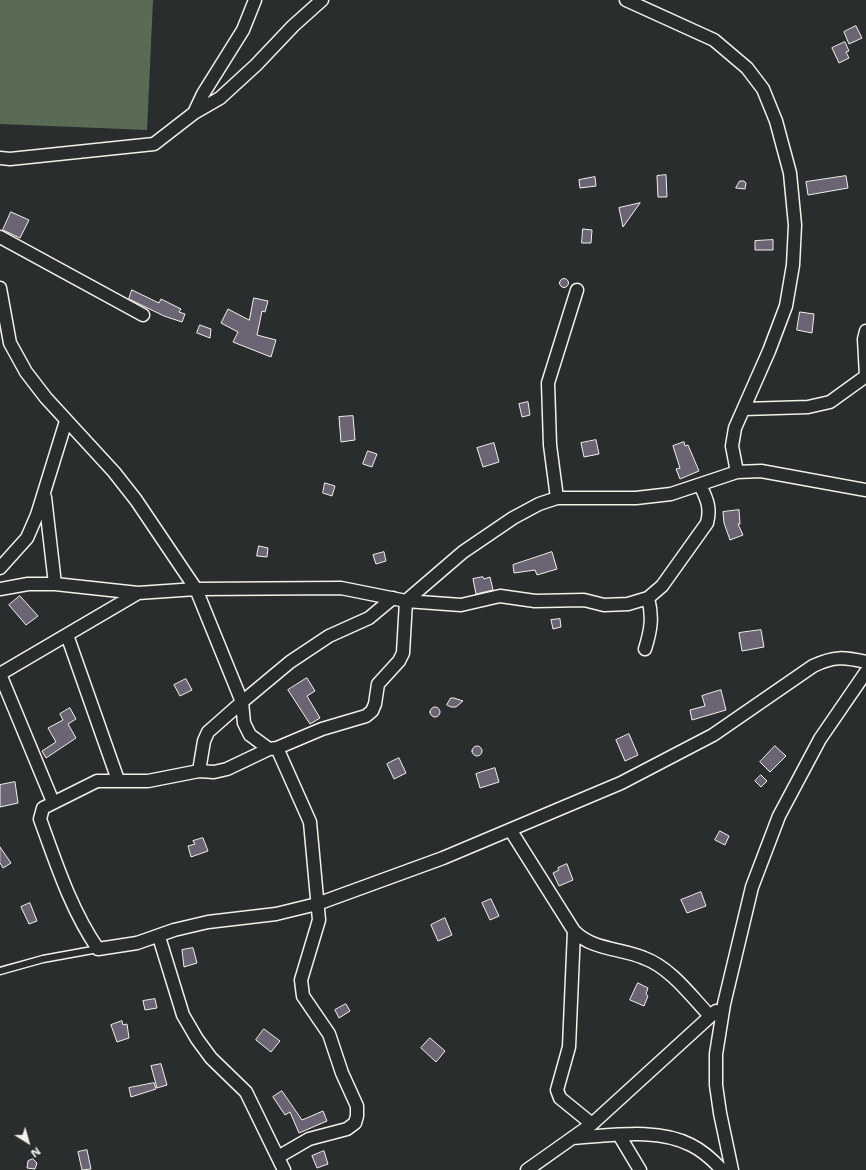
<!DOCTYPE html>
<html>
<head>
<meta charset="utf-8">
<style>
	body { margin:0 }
	#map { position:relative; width:866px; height:1170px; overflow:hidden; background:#2a2d2e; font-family:"Shantell Sans",sans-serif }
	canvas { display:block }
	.north { position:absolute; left:8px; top:1122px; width:40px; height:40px; -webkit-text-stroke:3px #2a2d2e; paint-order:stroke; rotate:143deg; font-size:11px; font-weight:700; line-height:16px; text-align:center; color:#f4f1e8 }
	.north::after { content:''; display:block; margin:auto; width:14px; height:18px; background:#f4f1e8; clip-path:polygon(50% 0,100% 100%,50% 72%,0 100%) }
</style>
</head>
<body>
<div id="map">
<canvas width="866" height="1170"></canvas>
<div class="north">N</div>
</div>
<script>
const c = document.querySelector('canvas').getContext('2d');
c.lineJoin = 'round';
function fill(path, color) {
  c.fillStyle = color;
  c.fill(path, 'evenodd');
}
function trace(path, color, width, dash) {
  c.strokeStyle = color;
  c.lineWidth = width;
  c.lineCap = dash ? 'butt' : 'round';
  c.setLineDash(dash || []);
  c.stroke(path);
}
fill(new Path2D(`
	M0 0H153L147 130 0 124Z`), '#5a6b55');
const building = new Path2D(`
	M856 26 862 38 849 44 844 32Z
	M845 42 849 51 846 52 849 58 839 63 832 48Z
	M666 175 667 197H658L657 176Z
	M846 176 848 188 808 195 806 182Z
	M595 177 596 186 580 188 579 180Z
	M740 181H744L746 183 745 189 736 188Z
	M640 203 623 227 619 208Z
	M11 212 29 220 20 238 3 230Z
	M583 229 592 230 591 243H582Z
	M773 240V250H755V241Z
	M559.5 283a4.5 4.5 0 1 1 9 0a4.5 4.5 0 1 1-9 0Z
	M132 290 159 303 161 299 181 309 179 312 185 314 182 322 164 316 129 299Z
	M254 298 268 301 265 312 262 311 257 335 276 340 271 357 233 342 238 332 221 323 228 309 249 320Z
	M800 312 814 314 812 333 797 330Z
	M200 325 211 329 210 338 197 333Z
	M528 402 530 415 522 417 519 404Z
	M353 416 355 440 341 442 339 417Z
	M596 440 599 454 584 457 581 443Z
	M684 442 685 446 688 445 699 471 680 479 676 469 680 468 673 446Z
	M494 443 499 462 483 467 477 448Z
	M368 451 377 454 372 467 363 464Z
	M325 483 335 486 332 496 323 493Z
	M739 510 740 524H738L743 535 730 540 724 523 723 512Z
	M259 546 268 548 267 557 257 556Z
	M384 552 386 561 376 564 373 555Z
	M552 552 557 569 537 575 535 570 514 573 513 565Z
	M483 577 484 579 490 577 493 590 476 594 473 579Z
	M20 596 38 616 26 625 9 605Z
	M560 619 561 627 553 629 551 620Z
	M761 630 764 647 742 651 739 633Z
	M307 678 315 691 307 696 320 718 310 724 288 690Z
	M186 679 192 690 180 696 174 685Z
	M721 690 726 710 692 720 690 710 705 706 702 696Z
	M451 698H454L463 701 456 707H451L447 705Z
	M430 712a5 5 0 1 1 10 0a5 5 0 1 1-10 0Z
	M70 708 76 719 68 724 76 738 46 758 42 751 56 742 48 728 63 720 60 714Z
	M629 734 638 755 625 761 616 740Z
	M775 746 786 756 770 772 760 762Z
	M472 751a5 5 0 1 1 10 0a5 5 0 1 1-10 0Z
	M399 758 406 773 394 779 387 764Z
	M495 768 499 782 480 788 476 774Z
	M761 775 767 781 761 787 755 781Z
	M15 782 18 803 0 807V785Z
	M720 831 729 836 725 845 715 840Z
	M203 838 208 851 191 857 188 846 195 844 193 841Z
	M0 847 11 863 3 868 0 863Z
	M567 864 573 880 559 886 553 873 559 870 558 868Z
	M701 892 706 906 687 913 681 900Z
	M491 899 499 916 490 920 482 903Z
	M30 903 37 921 29 924 21 907Z
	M445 918 452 935 438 941 431 925Z
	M193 948 197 963 184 967 182 950Z
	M638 983 648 988 646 994 648 996 644 1006 630 1000Z
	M155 999 157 1008 145 1010 143 1001Z
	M346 1004 350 1011 339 1018 335 1010Z
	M122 1021 123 1025 127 1024 129 1038 117 1042 111 1025Z
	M264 1029 280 1041 271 1052 256 1040Z
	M430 1038 445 1051 436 1062 421 1048Z
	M161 1064 167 1085 157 1088 151 1066Z
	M154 1083 156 1089 131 1097 129 1088Z
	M282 1091 302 1120 323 1111 327 1121 299 1133 290 1112 285 1115 273 1097Z
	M87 1150 91 1169 82 1170 78 1152Z
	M324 1151 328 1164 317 1168 312 1156Z
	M33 1159 37 1163 35 1169 27 1168 28 1161Z`);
fill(building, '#6a6475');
trace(building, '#f4f1e8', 1);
const lane = new Path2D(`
	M0 971 43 959 98 949`);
const street = new Path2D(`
	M626 0 714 40 747 68 763 89 776 121 790 173 795 225 793 265 786 306 769 351 735 428 732 446 737 472
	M194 113 203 94 243 30 255 0
	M0 158 10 159 154 144 194 113 220 98 256 65 293 26 322 0
	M0 237 143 315
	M0 288 10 343 26 372 46 398 114 472 136 500 196 589 242 702 244 723 250 735 269 749
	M866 376 864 339 866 331
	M744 409 808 407 830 402 866 376
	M866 490 761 471 737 472 671 494 636 498H557L539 504 513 518 463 552 406 601 403 653 399 661 378 684 375 704 372 711 366 716 322 729 277 748 269 749 227 769 214 772 199 771 148 781H97L43 808 40 819C56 863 71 910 98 949L137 943 174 930 208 922 276 914 317 904 443 858 621 783 713 735 813 666C834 656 844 657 866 662
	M45 497 55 584
	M557 498 550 445 548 383 577 290
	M0 568 27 538 37 515 66 421
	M0 589 28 584H55L138 593 196 589 341 588 406 601 461 605 500 596 535 601 584 600 604 605 628 604 648 598 662 586 707 523C711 508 707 499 700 485
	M67 635 118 780
	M645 649C651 630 653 617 648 598
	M277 748 310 822 319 920 301 980 303 996 329 1034 342 1073 357 1106V1116L355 1123 347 1129 309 1139 278 1157
	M199 771 204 741 208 732 242 702 290 662 329 636 369 618 393 598
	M53 802 0 674 138 593
	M511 831 574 931C592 950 621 948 644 958 671 968 691 996 710 1016
	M574 931 569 1047 557 1090 560 1098 592 1124
	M159 937 183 1015 197 1039 211 1058 246 1092 284 1170
	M619 1135 640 1170
	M572 1138C609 1136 657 1127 691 1145 703 1151 713 1160 722 1170
	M527 1170 592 1124 716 1011
	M732 1170 720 1113 716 1085V1054L724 1004 752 887 779 816 820 739 866 672`);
trace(lane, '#f4f1e8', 9);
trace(street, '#f4f1e8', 15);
trace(lane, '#2a2d2e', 6);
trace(street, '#2a2d2e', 12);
</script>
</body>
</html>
